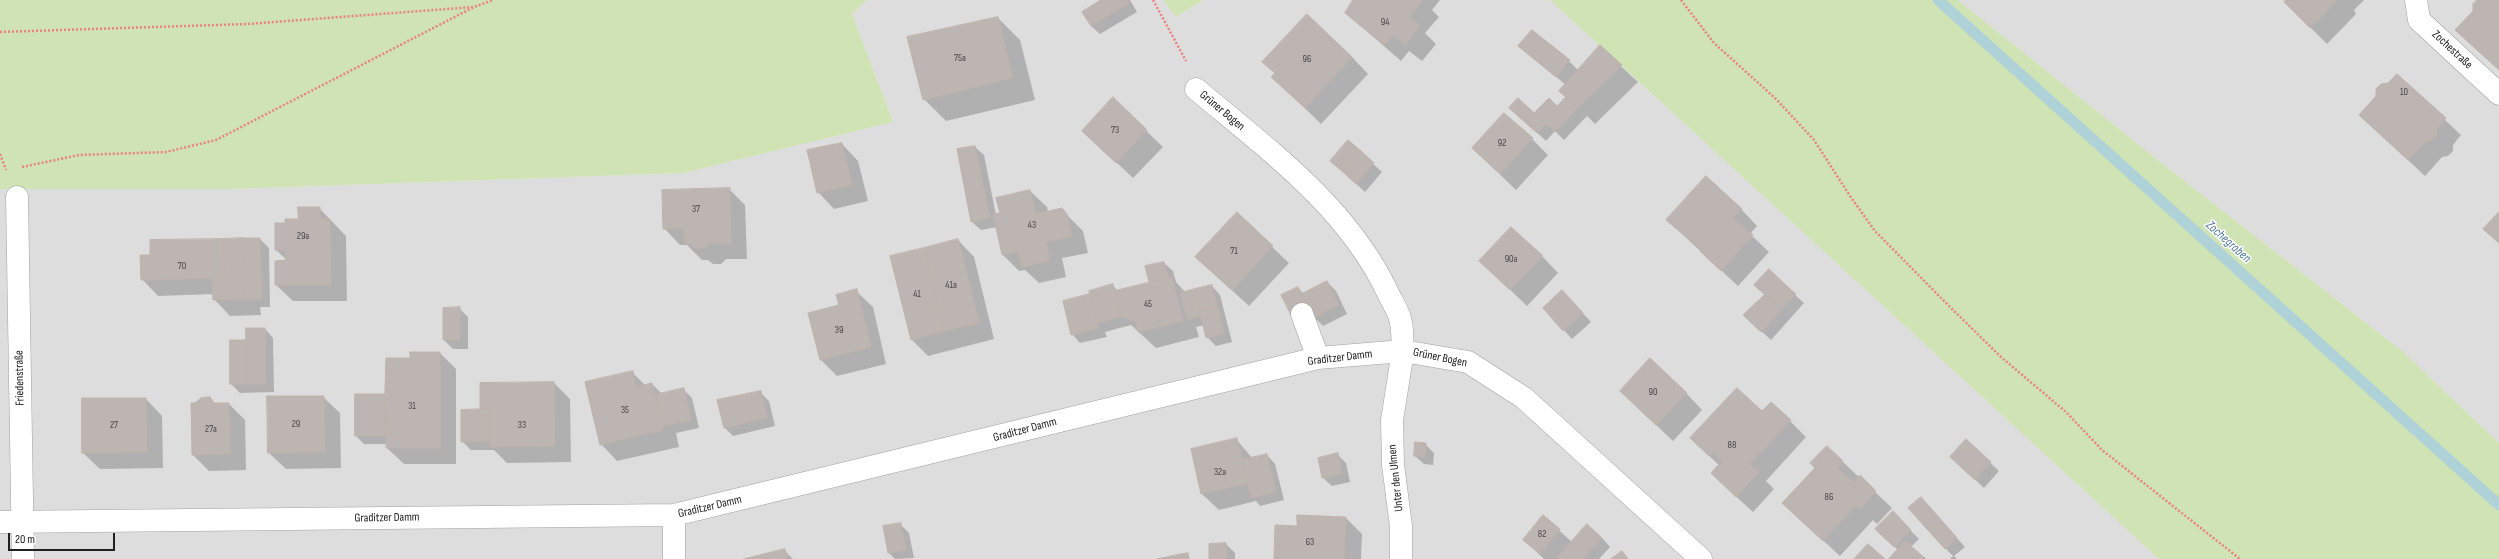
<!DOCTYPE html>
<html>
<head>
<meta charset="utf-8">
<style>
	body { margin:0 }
	#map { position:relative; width:2499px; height:559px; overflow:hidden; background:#f0ece8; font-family:"Sofia Sans Condensed",sans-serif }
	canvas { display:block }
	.scale { position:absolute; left:8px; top:533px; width:107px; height:18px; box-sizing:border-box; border:2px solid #202020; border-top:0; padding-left:5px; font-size:12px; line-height:14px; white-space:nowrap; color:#202020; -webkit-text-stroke:3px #fff; paint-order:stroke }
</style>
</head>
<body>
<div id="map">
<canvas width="2499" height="559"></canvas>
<div class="scale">20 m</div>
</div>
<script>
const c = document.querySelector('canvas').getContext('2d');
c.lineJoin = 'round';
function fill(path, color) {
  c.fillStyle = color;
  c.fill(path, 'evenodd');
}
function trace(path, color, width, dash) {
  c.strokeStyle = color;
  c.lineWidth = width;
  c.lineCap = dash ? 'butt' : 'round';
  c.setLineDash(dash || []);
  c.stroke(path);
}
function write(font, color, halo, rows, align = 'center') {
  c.font = font + ' "Sofia Sans Condensed",sans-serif';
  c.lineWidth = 3;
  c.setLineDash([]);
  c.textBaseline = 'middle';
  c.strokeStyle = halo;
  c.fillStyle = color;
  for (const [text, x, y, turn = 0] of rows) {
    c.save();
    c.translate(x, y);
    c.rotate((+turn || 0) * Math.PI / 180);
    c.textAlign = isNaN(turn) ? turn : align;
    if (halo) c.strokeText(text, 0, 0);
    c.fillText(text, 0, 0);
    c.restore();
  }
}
fill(new Path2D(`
	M867 0H1163L1176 17 1203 0H1550L2159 559H0V189H233L683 173 893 122 852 14Z
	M1958 0H2499V443L2402 351 2173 172Z`), '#deddde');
fill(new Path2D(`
	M0 0H867L852 14 893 122 683 173 233 189H0Z
	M1163 0H1203L1176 17Z
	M1550 0H1958L2173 172 2402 351 2499 443V559H2159Z`), '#cfe3b4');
fill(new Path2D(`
	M1103 0H1130L1137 12 1100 34 1091 26Z
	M1352 0H1440L1432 10 1439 17 1425 33 1436 44 1422 61 1409 51 1401 61 1346 13 1354 2Z
	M2287 0H2364L2354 10 2356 14 2327 44 2285 2Z
	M998 18 1020 40 1035 100 946 121 924 99Z
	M1519 46 1569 61 1579 71 1600 47 1638 82 1595 124 1587 116 1564 140 1555 131 1546 141 1519 116 1534 114 1557 107 1567 97 1566 85Z
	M1352 57 1368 74 1321 124 1273 77 1276 74 1264 62Z
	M2397 75 2461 135 2453 145V151L2448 156 2442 157 2425 176 2360 115Z
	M1113 99 1163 147 1133 178 1100 147Z
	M1532 139 1548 155 1516 190 1473 148Z
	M1348 141 1382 172 1365 192 1340 169Z
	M842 144 858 161 868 201 834 209 818 192Z
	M975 147 984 155 996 215 1001 214 1030 191 1047 207 1048 212 1061 209 1083 231 1088 253 1062 258 1066 277 1039 283 1025 270 1019 271 1003 255 997 227 981 230 972 222 958 150Z
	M729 189 745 205 747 259H726L721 264H713L708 260H702L687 245H680L664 228Z
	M319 208 346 236 347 301H293L276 285 288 261 276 250 299 220Z
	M1741 209 1757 226 1750 234 1769 252 1738 286 1667 220Z
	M260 239 269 248 270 307H260L261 315 230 316 214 299V294L158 296 142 279 151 255Z
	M958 240 974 257 994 339 928 356 911 339Z
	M1272 247 1289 263 1249 306 1213 273Z
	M1542 256 1558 273 1527 306 1480 261Z
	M1164 263 1173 271 1176 282 1186 293 1212 286 1220 295 1232 342 1216 346 1207 337 1205 325 1196 327 1199 337 1156 348 1131 325 1105 332 1107 337 1080 343 1072 334 1091 295 1113 286 1118 291 1151 283Z
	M1327 282 1336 291 1347 314 1323 326 1317 320 1302 327 1298 288 1304 294Z
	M856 291 873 307 886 364 837 376 820 359 840 306Z
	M1765 295H1795L1804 303 1771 340 1744 315Z
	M1571 300 1591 322 1572 339 1544 308Z
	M459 308 468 317V349H453L444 340Z
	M265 329 273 338 274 392 240 393 231 384 247 341Z
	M411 353H440L456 369V464H404L387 448V444H364L356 436 411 359Z
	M632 372 646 386 652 384 662 394 683 389 692 398 699 428 676 433 679 447 617 461 601 444Z
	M554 383 570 399 571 462 507 463 494 450H471L462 441 481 410V384Z
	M760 392 769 401 775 426 733 436 724 427Z
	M1686 393 1702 410 1673 441 1637 407Z
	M323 397 340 413 341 468 286 469 269 453Z
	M146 399 162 416 163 468 100 469 83 453Z
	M192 404H229L245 420 246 470 209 471 193 455Z
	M1762 412 1790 421 1806 437 1766 481 1774 489 1753 512 1728 489 1719 465 1707 454Z
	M1236 439 1253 459 1267 455 1275 464 1284 500 1260 506 1256 501 1219 510 1202 494 1192 449Z
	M1966 440 1999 471 1984 488 1960 465Z
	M1425 444 1434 453 1433 465 1424 464 1415 456Z
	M1827 447 1892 508 1877 524 1873 520 1840 556 1800 519 1816 468Z
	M1337 454 1346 463 1350 482 1332 486 1323 478Z
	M1921 498 1965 547 1954 556 1957 559H1950L1953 556 1945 548Z
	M1893 513 1919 539 1911 547 1924 559H1890L1898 550 1876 529Z
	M1543 516 1572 542 1602 538 1610 547 1599 559H1544L1524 540Z
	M1346 518 1362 534 1361 559H1275L1298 527Z
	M900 524 909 533 914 558 895 559 889 553Z
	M1226 544 1235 553V559H1210Z
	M784 550 793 559H748Z`), '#0003');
trace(new Path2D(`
	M1938 0 2499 505`), '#aed2d8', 11);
const building = new Path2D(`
	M1101 0H1128L1129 3 1091 26 1082 12Z
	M1353 0H1423L1409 17 1420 26 1405 45 1393 35 1384 45 1345 13Z
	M2286 0H2337L2310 28 2284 2Z
	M2477 0H2499V70L2455 30 2473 11V4Z
	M1307 14 1352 57 1305 108 1271 77 1275 73 1262 62Z
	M998 17 1013 78 923 100 907 37Z
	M1532 30 1570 60 1556 77 1518 46Z
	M1600 45 1622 65 1578 108 1559 91Z
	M2397 74 2446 118 2437 128V135L2432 140 2426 141 2408 160 2359 115 2376 96V89L2381 84 2388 83Z
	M1113 97 1147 130 1116 163 1082 131Z
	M1566 97 1578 108 1555 132 1534 113 1549 98 1557 106Z
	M1518 98 1546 124 1537 133 1509 108Z
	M1504 113 1533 138 1500 174 1472 148Z
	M1348 140 1361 151 1343 172 1330 161Z
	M842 143 852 185 817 193 807 150Z
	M975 146 990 218 971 222 957 149Z
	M1361 151 1374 163 1356 184 1343 172Z
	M1706 176 1742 209 1733 218 1753 235 1721 271 1700 251 1701 249 1666 220Z
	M730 188 731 243H710L704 248H695L691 244H685L684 228 663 229 662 190Z
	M1030 190 1036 214 1062 208 1067 214 1072 236 1046 242 1050 261 1022 267 1018 251 1002 255 993 214 1000 213 996 198Z
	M298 207H320V219H330L331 285H275V261L286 260V250H275V223H285V219H298Z
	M1237 212 1273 246 1232 290 1195 257Z
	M2499 212V243L2483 229Z
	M1511 227 1543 256 1510 290 1479 261Z
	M243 238H260L262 299H245Z
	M243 238 245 299 213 300 212 278H224L223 239Z
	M223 239 224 278 141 280 140 255H150V240Z
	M958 239 979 323 944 331 924 248Z
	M924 248 944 331 911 340 890 256Z
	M1164 262 1169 278 1149 282 1145 266Z
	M1769 269 1789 288 1775 304 1754 285Z
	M1172 277 1183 321 1138 332 1136 322 1121 317 1115 291Z
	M1327 281 1339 305 1313 318 1302 294Z
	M1113 284 1121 317 1097 323 1089 291Z
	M1212 285 1218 308 1200 312 1195 289Z
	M1298 287 1310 310 1293 319 1281 295Z
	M1789 288 1796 294 1761 332 1743 315 1764 295 1775 304Z
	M857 289 871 347 820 360 808 313 839 305 836 295Z
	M1195 289 1201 316 1187 319 1180 293Z
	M1562 290 1583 313 1563 331 1543 308Z
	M1090 294 1099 328 1071 335 1063 301Z
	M460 307V340H443V308Z
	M1218 308 1224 334 1206 338 1200 312Z
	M246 328H265V384H246Z
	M230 340H246V384H230Z
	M410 352H440V448H386L387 420 384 419 386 358H410Z
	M1650 358 1687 393 1656 425 1620 391Z
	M633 371 636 387 652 383 663 430 600 445 585 382Z
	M554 382 555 446 490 447V409H480V383Z
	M684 388 691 420 662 426 655 395Z
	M1737 388 1762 411 1771 402 1791 420 1750 464 1759 472 1736 497 1711 473 1722 461 1713 452 1709 456 1690 438Z
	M761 391 767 418 724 428 717 400Z
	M355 394H384L386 436H355Z
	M267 396H324L325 452 268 453Z
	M210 397 214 403H229L230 454 192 455 191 403H195L201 398Z
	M82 398H146L147 452 82 453Z
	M490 409V441L461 442V410Z
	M1237 438 1248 483 1201 494 1191 449Z
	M1966 439 1991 462 1975 480 1950 457Z
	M1415 442 1426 443 1425 457 1414 456Z
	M1827 446 1843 461 1837 468 1854 482 1860 475 1876 491 1860 509 1856 505 1823 541 1782 503 1815 468 1810 463Z
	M1338 453 1342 474 1322 478 1318 458Z
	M1267 454 1276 492 1251 498 1242 460Z
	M1921 497 1957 538 1945 549 1908 508Z
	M1893 511 1911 530 1894 547 1875 529Z
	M1297 515 1346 517 1344 559H1274L1275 525 1297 526Z
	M1543 515 1560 529 1540 554 1523 540Z
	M901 523 906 550 888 553 883 526Z
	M1587 524 1602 538 1583 559H1559L1557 558Z
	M1905 541 1926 559H1889Z
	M1226 543 1227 559H1209V544Z
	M1868 544 1885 559H1854Z
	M785 549 787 559H744Z
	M1622 551 1628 559H1611Z
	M1188 553 1189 559H1179L1178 555Z
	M1178 555 1179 559H1157Z`);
fill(building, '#bdb5b1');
trace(building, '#c0b3ac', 1);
const minor = new Path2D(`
	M2416 0 2419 20 2499 94
	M1196 89C1267 149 1347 206 1388 293 1392 302 1400 313 1401 323 1403 332 1402 342 1403 351L1468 362 1524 398 1701 559
	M17 197 23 559
	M1302 314 1318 358
	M674 515V559
	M0 522 674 515 1318 358 1403 351 1392 420 1393 465 1401 526V559`);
trace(minor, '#a1a1a1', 23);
trace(new Path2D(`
	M1153 0 1186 61
	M1681 0 1714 43 1776 99 1814 140 1850 196 1875 231 1947 304 2001 357 2066 412 2102 450 2240 559
	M0 32 247 24 473 7
	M0 154 6 170
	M22 167 79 155 166 152 216 140 474 7 493 0`), '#ea817f', 2.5, [2, 2]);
trace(minor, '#fff', 22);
write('10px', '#474544', null, [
	["94",1385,22],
	["75a",960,58],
	["96",1307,59],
	["10",2404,92],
	["73",1115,130],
	["92",1502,143],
	["37",696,209],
	["43",1032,225],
	["29a",303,236],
	["71",1234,251],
	["90a",1511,259],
	["70",182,266],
	["41a",951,285],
	["41",917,294],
	["45",1148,304],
	["39",839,330],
	["90",1653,392],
	["31",412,406],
	["35",625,410],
	["29",296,424],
	["27",114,425],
	["33",522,425],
	["27a",211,429],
	["88",1732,445],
	["32a",1220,472],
	["86",1829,497],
	["82",1542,534],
	["63",1310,542]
]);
write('12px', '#202020', '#fff', [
	["Zochestraße",2452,50,43],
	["Grüner Bogen",1222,111,40],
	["Graditzer Damm",1340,358,-7],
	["Grüner Bogen",1440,358,12],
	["Friedenstraße",20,378,-91],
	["Graditzer Damm",1025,430,-15],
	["Unter den Ulmen",1396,478,-96],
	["Graditzer Damm",710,507,-13],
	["Graditzer Damm",387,518,-1]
]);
write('italic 13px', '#507997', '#fff', [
	["Zochegraben",2228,242,42]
]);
</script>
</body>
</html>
